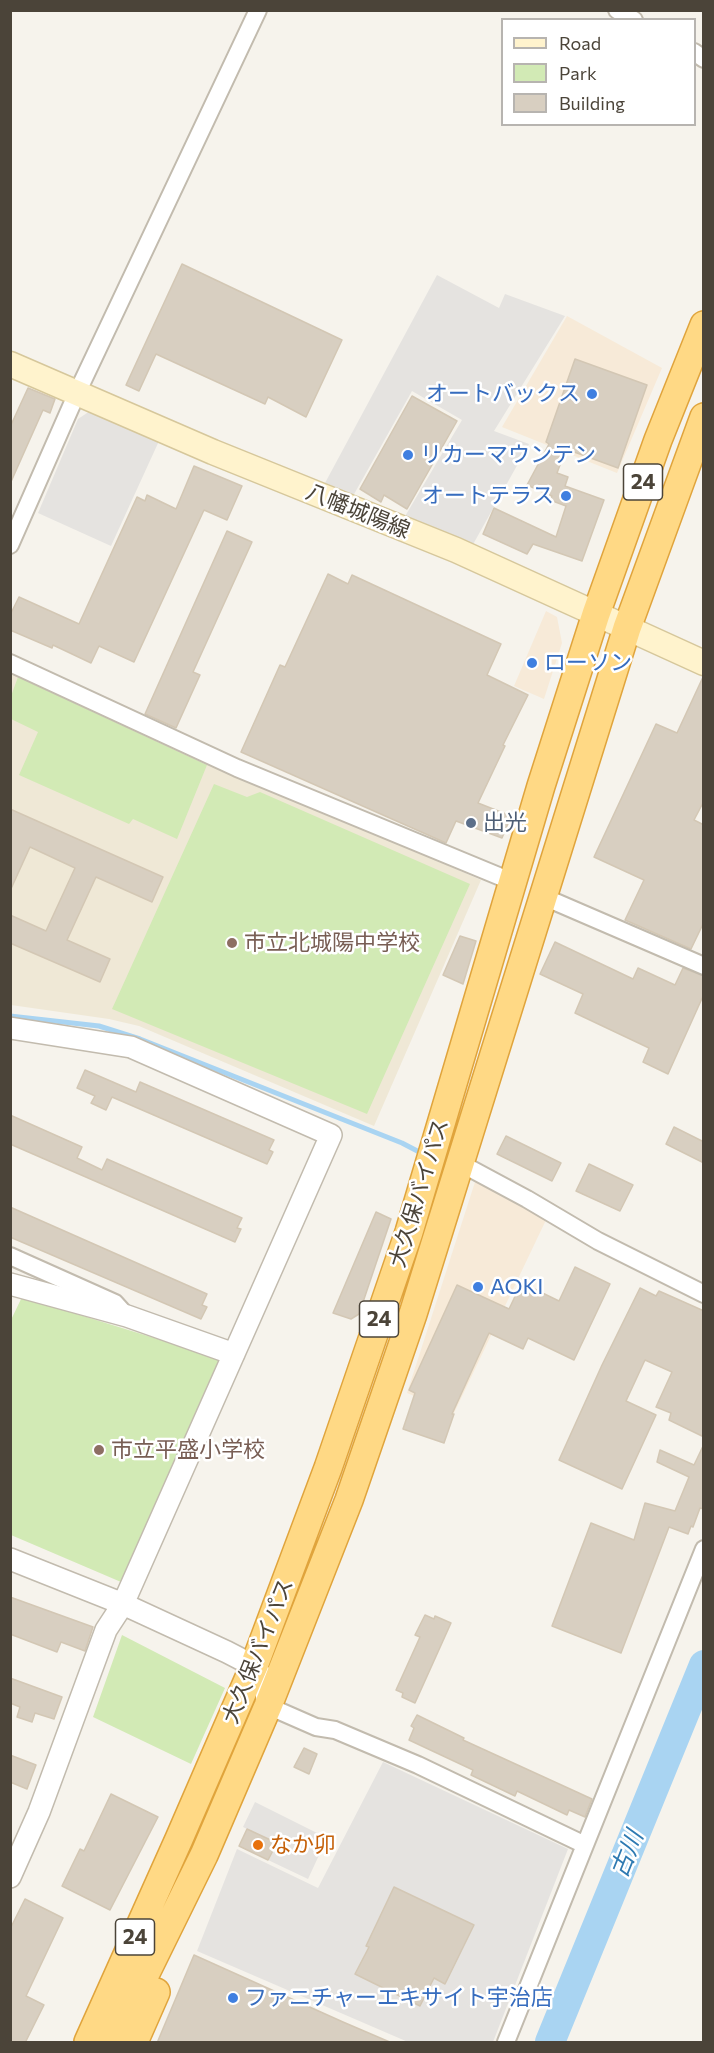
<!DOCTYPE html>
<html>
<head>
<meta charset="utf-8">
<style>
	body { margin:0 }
	#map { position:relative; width:714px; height:2053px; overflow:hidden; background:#f6f3ec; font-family:Commissioner,sans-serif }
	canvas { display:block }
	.frame { position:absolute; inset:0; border:12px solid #4b4439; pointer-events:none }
	.legend { position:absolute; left:501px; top:18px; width:195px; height:108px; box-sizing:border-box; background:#fff; border:2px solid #b7b4b0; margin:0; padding:8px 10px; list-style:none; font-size:18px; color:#4b4439 }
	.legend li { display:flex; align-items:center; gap:12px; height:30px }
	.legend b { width:30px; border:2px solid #b7b4b0 }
</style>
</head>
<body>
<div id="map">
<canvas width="714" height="2053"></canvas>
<div class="frame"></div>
<ul class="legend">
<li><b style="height:8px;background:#fff3cd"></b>Road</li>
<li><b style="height:16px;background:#d2eab5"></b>Park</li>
<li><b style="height:16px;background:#d8cfc1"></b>Building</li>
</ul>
</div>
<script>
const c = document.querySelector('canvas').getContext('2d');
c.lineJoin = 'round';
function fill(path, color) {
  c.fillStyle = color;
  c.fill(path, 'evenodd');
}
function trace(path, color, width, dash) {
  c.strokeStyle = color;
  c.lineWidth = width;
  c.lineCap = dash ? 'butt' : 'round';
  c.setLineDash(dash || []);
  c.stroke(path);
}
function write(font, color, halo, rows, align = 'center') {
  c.font = font + ' Commissioner,"Noto Sans JP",sans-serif';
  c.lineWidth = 5;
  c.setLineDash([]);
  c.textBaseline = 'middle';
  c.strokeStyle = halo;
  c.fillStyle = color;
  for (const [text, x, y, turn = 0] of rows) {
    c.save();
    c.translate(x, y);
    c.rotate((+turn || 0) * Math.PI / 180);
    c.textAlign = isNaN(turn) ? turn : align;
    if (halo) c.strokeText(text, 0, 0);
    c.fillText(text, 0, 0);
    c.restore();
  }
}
fill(new Path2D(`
	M567 316 662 368 617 473 502 427Z
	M546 611 557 617 562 643 544 699 514 686Z
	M475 1182 510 1198 546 1220 454 1413 407 1393Z`), '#f7ead8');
fill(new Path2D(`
	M11 668 218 765 481 880 374 1126 139 1026 109 1019 11 1005Z`), '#efe8d6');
fill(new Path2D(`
	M18 677 207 765 177 839 133 819 129 824 19 775 38 732 11 719V696Z
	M214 784 247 797 260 792 470 884 367 1114 112 1009Z
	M22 1297 222 1359 121 1582 11 1535 10 1322Z
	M122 1635 225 1688 191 1764 93 1717Z`), '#d2eab5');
fill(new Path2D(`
	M437 275 499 308 505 294 565 316 494 431 529 444 471 548 404 518 462 420 412 391 353 496 325 483Z
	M90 411 159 441 111 546 38 513 78 419Z
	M383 1762 568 1849 493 2042H408L197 1951 237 1849 318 1888Z
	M255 1802 327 1838 308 1879 268 1860 276 1843 243 1827Z`), '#e5e3e0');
trace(new Path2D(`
	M10 1016 99 1026 140 1039 402 1143 425 1155`), '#a9d4f2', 5);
trace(new Path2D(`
	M550 2042 704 1665`), '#a9d4f2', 30);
const building = new Path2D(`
	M182 264 342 340 306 417 268 397 265 404 156 354 139 391 126 385Z
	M575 359 647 385 618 468 566 449 557 473 568 477 565 486 604 500 582 561 533 544 527 554 483 534 494 508 556 537 566 506 550 500 552 496 527 485 549 444 546 442Z
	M28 388 55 399 50 413 43 410 10 484V427Z
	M412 396 457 421 407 509 384 495 381 502 360 489Z
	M194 466 242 486 227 520 204 510 134 662 99 646 91 663 53 645 52 648 10 630V615L19 597 79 624 137 497 145 501 147 495 176 509Z
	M227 531 252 542 193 672 200 675 176 728 145 714Z
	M328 574 348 584 352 575 501 644 487 675 528 695 503 745 505 746 478 803 511 816 502 838 456 821 446 843 241 752 280 665 285 667Z
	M703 677 704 801 694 820 704 825V922L691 949 625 920 644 880 594 857 656 724 677 733Z
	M10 809 163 877 152 902 96 877 67 940 110 959 100 982 10 943V915L46 931 75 868 30 847 10 891Z
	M460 936 476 941 463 984 443 975Z
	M555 942 633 979 638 968 675 985 683 968 704 976V994L668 1074 643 1062 649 1048 575 1013 583 994 540 974Z
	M85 1070 136 1092 140 1082 274 1140 269 1150 273 1152 267 1164 112 1097 106 1110 91 1103 95 1096 77 1088Z
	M10 1115 82 1147 77 1158 102 1170 107 1159 242 1218 237 1228 241 1229 235 1242 10 1144Z
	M674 1127 704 1142V1163L666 1144Z
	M506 1136 561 1163 552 1181 497 1154Z
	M589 1164 633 1185 620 1211 576 1191Z
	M10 1207 207 1294 202 1305 207 1307 201 1319 10 1237Z
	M376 1212 391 1219 359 1314 351 1319 333 1313Z
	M575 1267 610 1284 574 1360 528 1338 523 1349 489 1333 452 1414H454L444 1443 403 1429 415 1393 409 1390 457 1285 509 1309 520 1286 525 1288 526 1285 559 1301Z
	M640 1288 656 1296 659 1291 704 1311V1437L669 1420 671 1413 656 1407 672 1372 645 1360 626 1401 656 1415 622 1489 559 1460 602 1365Z
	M704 1444V1509L700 1508 693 1527 691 1526 688 1534 669 1527 621 1653 552 1626 591 1523 634 1540 645 1503 675 1511 689 1477 657 1462 660 1450 694 1465Z
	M10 1597 93 1627 85 1651 61 1642 57 1652 10 1634Z
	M425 1615 434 1619 435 1616 451 1623 415 1703 402 1697 403 1693 396 1690 420 1637 415 1635Z
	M10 1678 62 1697 54 1719 35 1713 32 1722 17 1717 20 1707 10 1703Z
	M417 1715 464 1738 463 1740 592 1799 585 1817 569 1810 567 1815 517 1791 515 1796 471 1775 473 1770 409 1740 414 1728 411 1726Z
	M304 1748 317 1754 309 1774 294 1767Z
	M10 1755 36 1765 27 1789 10 1782Z
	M111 1794 158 1817 110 1910 62 1886 80 1849 84 1851Z
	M247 1829 277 1843 268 1860 239 1846Z
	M394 1887 474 1925 445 1984 434 1978 420 2006 355 1974 369 1947 366 1946Z
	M25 1899 63 1918 26 1996 44 2005 25 2043H10V1929Z
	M194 1955 343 2022 392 2043H157Z`);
fill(building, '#d8cfc1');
trace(building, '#d3c7b4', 1.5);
const minor = new Path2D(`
	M617 10 634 20
	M694 52 704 59
	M10 545 77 393 258 10
	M10 663 237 768 513 882
	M544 897 704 966
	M460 1163 527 1199 598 1241 704 1294
	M10 1256 115 1303 124 1313
	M268 1706 316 1727 335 1730 418 1765 585 1845 704 1549
	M506 2042 585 1845`);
const tertiary = new Path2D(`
	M10 1028 131 1047 331 1135 123 1604 106 1630 39 1812 10 1877
	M10 1284 127 1316 234 1354
	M10 1559 123 1604 227 1652 254 1666 264 1679 268 1706`);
const secondary = new Path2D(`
	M10 364 213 452 456 550 704 663`);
const trunk = new Path2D(`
	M88 2042 179 1839 254 1666 328 1468 409 1232 541 786 596 614 658 440 704 325
	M112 2042 204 1855 268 1706 349 1500 413 1314 627 628 704 417
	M134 2042 156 1992`);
trace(minor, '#c2bbae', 20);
trace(tertiary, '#c2bbae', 24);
trace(secondary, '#d6c79b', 27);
trace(trunk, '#e0a43c', 30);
trace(minor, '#fff', 16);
trace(tertiary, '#fff', 21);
trace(secondary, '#fff3cd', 24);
trace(trunk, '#ffd985', 27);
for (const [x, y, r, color] of [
	[592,394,6,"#3f7fe0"],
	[408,455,6,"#3f7fe0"],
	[566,496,6,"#3f7fe0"],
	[532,663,6,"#3f7fe0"],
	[471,823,6,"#5c6f8a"],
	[232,943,6,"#8d6e63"],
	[478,1287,6,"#3f7fe0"],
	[99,1450,6,"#8d6e63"],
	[258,1845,6,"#e8710a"],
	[233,1998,6,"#3f7fe0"]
]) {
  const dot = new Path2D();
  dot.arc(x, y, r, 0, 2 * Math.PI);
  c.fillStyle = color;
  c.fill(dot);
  trace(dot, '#fff', 2);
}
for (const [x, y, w] of [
	[643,482,39],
	[379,1319,39],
	[135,1937,39]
]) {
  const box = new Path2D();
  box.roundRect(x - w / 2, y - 18, w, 36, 4.5);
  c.fillStyle = '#fff';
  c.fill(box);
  trace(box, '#4b4439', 1.5);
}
write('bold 21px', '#4b4439', null, [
	["24",643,482],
	["24",379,1319],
	["24",135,1937]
]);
write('22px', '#366cbe', '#fff', [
	["オートバックス",580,394,"right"],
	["リカーマウンテン",420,455],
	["オートテラス",554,496,"right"],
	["ローソン",544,663],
	["AOKI",490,1287],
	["ファニチャーエキサイト宇治店",245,1998]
], 'left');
write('22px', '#4b4439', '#fff', [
	["八幡城陽線",358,511,22],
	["大久保バイパス",419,1193,-73],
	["大久保バイパス",258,1651,-68]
]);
write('22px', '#4e5e75', '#fff', [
	["出光",483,823]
], 'left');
write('22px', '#785e54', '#fff', [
	["市立北城陽中学校",244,943],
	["市立平盛小学校",111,1450]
], 'left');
write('22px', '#c56008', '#fff', [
	["なか卯",270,1845]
], 'left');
write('italic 24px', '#2e7ab2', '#fff', [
	["古川",627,1854,-68]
]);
</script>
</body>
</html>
